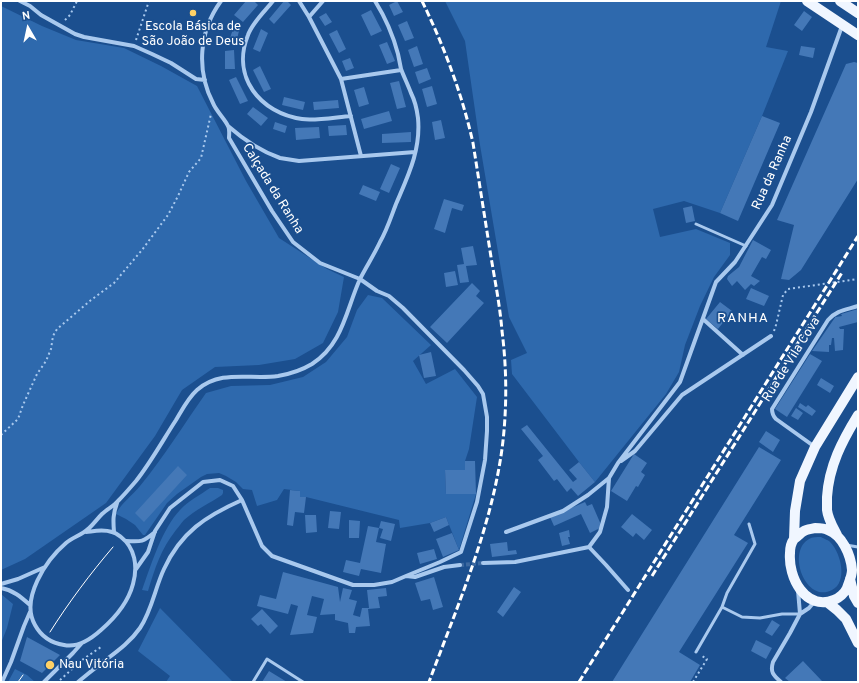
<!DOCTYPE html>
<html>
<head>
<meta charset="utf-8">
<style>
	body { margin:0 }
	#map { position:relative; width:859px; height:683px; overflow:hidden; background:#1b4f8f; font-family:Overpass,sans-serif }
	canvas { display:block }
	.frame { position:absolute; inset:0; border:2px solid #fff; pointer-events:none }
	.north { position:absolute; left:8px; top:8px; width:40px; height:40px; -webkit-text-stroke:3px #1b4f8f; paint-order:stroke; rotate:351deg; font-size:11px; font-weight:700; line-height:16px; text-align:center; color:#fff }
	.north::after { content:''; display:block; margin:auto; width:14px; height:18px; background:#fff; clip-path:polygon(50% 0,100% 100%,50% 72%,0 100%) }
</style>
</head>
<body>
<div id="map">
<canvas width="859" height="683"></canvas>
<div class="frame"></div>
<div class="north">N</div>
</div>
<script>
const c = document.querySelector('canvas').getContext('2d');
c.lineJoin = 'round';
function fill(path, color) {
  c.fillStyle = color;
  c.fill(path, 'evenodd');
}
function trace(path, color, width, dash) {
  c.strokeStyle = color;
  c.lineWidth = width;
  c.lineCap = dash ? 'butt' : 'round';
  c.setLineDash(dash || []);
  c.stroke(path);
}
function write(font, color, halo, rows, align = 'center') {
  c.font = font + ' Overpass,sans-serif';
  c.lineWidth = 3.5;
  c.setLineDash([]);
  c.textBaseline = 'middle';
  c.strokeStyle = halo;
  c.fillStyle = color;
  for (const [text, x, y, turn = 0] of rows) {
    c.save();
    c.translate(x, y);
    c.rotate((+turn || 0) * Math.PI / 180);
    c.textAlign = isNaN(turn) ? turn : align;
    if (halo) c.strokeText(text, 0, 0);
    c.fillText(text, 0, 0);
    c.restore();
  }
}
fill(new Path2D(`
	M445 1H781L766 47 788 51 762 116 720 213 684 201 653 209 660 237 696 229 730 243V255L714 277 700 306 685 345 679 372 666 394 595 482 579 462 512 374 511 360 527 353 509 317 480 145 465 41Z
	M1 6 42 26 76 40 124 48 161 66 197 86 246 181 279 238 327 269 344 277 338 312 323 343 295 359 259 365 215 367 182 390 155 436 106 503 25 559 1 570Z
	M368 295 382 298 431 345 413 361 426 384 455 369 477 397 469 449 465 461V470L445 471 446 494H476L459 550 446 517 430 523 400 528 399 520 306 497H300V491L284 489 277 500 257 506 252 490 243 489 236 482 226 476 219 473 207 474 201 477 177 494 167 503 145 535H143L135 525 126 519 116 514C121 503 132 496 140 486 164 457 184 424 206 393L231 386 270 385 303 377 326 362 347 337 357 310Z
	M210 488H218L223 490V493L222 495C210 503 195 510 184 520 181 523 179 527 176 530 161 549 155 568 148 591L142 590C151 565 162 529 180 510 188 501 200 495 210 488Z
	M821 537C824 539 829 540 831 543 841 554 848 582 832 590 806 604 786 552 809 539 812 537 817 537 821 537Z
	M1 594 13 604 7 628 1 643Z
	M160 608 233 682H166L170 676 138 651Z
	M15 669 27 675 35 682H8Z`), '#2e69ad');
fill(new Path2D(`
	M246 1H254L258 5 243 22 234 15Z
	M284 1H287L291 5 274 24 269 19Z
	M397 1 403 12 394 16 389 5Z
	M371 10 382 31 371 36 361 15Z
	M804 11 812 17 802 31 794 25Z
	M326 13 332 22 325 26 319 17Z
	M407 21 414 38 405 41 398 25Z
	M233 29 239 31 236 43 229 41Z
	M261 29 268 33 260 52 253 49Z
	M337 30 346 49 339 53 329 34Z
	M387 42 395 61 387 64 379 45Z
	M417 46 423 64 414 67 408 50Z
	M801 46 815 48 813 58 799 55Z
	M234 50 235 69H225V51Z
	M350 58 354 68 346 71 342 61Z
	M854 62 858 63V179L801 270 789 280 781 279 794 225 777 220 846 64Z
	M260 66 271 89 264 92 253 70Z
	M427 68 431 79 419 84 415 72Z
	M236 77 248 101 240 104 229 80Z
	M399 81 406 107 397 109 390 83Z
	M432 86 437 104 427 107 422 89Z
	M364 87 369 104 359 107 354 90Z
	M284 97 305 102 303 110 282 105Z
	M338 100 339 108 314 110 313 102Z
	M253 107 268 118 261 126 247 114Z
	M389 111 392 121 364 129 361 119Z
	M762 116 780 123 738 221 720 213Z
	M441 120 445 138 435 140 432 122Z
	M275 122 287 126 285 133 273 129Z
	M346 125 347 135 329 136 328 126Z
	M319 127 320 138 296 140 295 128Z
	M411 132V142L382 143V134Z
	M391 164 400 168 389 193 380 189Z
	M363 185 380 192 376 201 359 194Z
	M444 199 464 205 462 211 452 208 445 233 434 229Z
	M692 206 695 221 686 223 683 208Z
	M753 240 771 250 766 259 762 257 751 276 760 281 754 286 751 284 745 290 737 281 732 286 727 279 728 276 739 267Z
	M473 246 477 265 466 266 469 282 460 283 457 265 464 264 461 248Z
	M455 271 458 285 446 287 444 273Z
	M472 283 480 291 476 296 484 303 447 343 430 327Z
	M751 288 769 296 764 306 746 299Z
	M720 302 732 311 718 329 706 319Z
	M858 309V322L839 327 840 329H844L843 350 835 351 834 338H832L831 345H829V352L812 351 836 316V317L842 316 841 314Z
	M431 352 436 376 424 378 419 355Z
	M810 354 822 361 787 417 775 409Z
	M821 378 834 386 830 393 817 385Z
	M800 403 806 407 808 405 816 411 812 416 798 407Z
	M796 408 803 413 798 420 791 416Z
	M527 425 573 482 577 479 569 470 579 462 595 482 578 496 571 488 567 492 557 479 554 481 538 460 543 456 521 429Z
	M766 431 780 440 773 452 759 442Z
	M759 447 781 460 734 535 748 543 679 652 700 665 690 682H612Z
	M634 454 647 463 641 472 645 475 638 487 636 486 627 501 611 491Z
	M465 461H475L476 494H446L445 470H465Z
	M178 466 187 475 144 522 135 513Z
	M290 490 300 491V497H306L304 513 295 512 293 526 287 525Z
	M585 502 587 506 592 504 602 527 590 533 581 514 554 526 550 517Z
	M330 511 341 512 339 529 328 528Z
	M632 514 652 530 644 540 636 533 633 537 621 527Z
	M305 515H316L317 532 306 533Z
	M446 517 449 525 434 532 430 523Z
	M349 520 360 521 359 538H349Z
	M381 521 395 524 391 541 380 538 383 529 379 528Z
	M368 526 379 528 376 542 386 544 381 573 361 569 359 576 343 572 346 560 360 563Z
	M569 530 570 537H568L570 544 562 546 559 533Z
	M452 533 459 550 443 557 436 539Z
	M507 542 508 551 516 550 517 554 492 557 490 544Z
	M434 549 437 559 420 564 417 553Z
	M283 572 338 587 340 602 343 588 352 590 349 599 357 601 353 615 360 617 362 608H369L367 590 386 588 387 596 378 597 380 608 368 609 370 626 356 627 355 633H349L348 623 335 620V614L320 615 324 599 312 596 307 615 317 617 313 633 290 635 298 606 291 604 288 614 257 606 260 595 276 599Z
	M434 577 443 607 433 610 430 599 421 601 415 583Z
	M514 587 521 592 503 617 497 612Z
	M262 609 278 626 270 634 261 624 258 626 251 619Z
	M772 620 780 625 772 636 765 632Z
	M27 637 60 655 42 673 20 661Z
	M756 640 772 648 766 659 751 651Z
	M803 661 822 681 820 682H790L785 678Z
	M269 671 287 682H262Z`), '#4478b7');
trace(new Path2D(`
	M460 565 483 563`), '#3d69a0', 4, [4, 2]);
trace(new Path2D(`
	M65 20 70 15 77 1
	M136 40 149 1
	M774 331 776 325 783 295 788 289 858 279
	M1 435 18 419 23 405 37 374 46 361 51 349 53 336 57 329 91 300 114 283 142 250 168 215 178 196 189 172 201 158 211 114
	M60 680 82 660 101 647
	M693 682 707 659 700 655`), '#a9c9ee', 2, [2, 3]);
trace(new Path2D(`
	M696 224 746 246
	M846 545 858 547
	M722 607 742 617 760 618 782 614H800
	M696 652 722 607 727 593 755 544 749 524
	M253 682 267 659 303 682`), '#a9c9ee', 3);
trace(new Path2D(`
	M20 1 30 6 41 15 75 34 84 37 134 46 152 54 171 63 196 79 205 80
	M221 1C199 31 196 70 213 103 216 111 225 119 228 126 230 129 229 135 229 138L272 211 293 242 320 263 360 279 377 291 389 296 403 308 464 370 478 386 483 394 487 417V431L485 460 477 502 461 552 440 562 406 576
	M273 1C265 11 252 23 248 35 231 77 260 113 302 119 315 121 337 117 351 116
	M299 1 309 17 341 79 361 156
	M309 17 323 1
	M341 79 401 70
	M228 126C244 140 260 151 280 158 286 159 293 160 299 161L415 152
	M703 319 743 355
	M815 447 776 419C773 416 772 413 772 409L828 320C837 310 846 310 858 306
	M621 461 635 451 682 395 771 336
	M86 532C95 531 103 529 112 532 116 533 117 534 121 537 135 548 138 566 133 584 128 603 116 617 101 630 91 639 78 648 64 645 51 643 41 636 35 625 20 599 46 560 66 543 73 537 82 535 88 529 93 525 97 519 102 514 107 509 114 506 118 501 124 495 130 488 136 481 151 462 163 440 176 420 182 410 188 398 197 390 221 369 250 380 278 376 290 374 302 370 312 364 343 344 346 310 360 279 366 267 374 255 380 242 387 230 391 217 396 204 408 176 421 150 418 118 417 110 415 101 411 93 408 85 404 77 401 69 400 64 399 59 398 54 393 35 385 17 375 1
	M114 532C113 520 113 514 117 503
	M506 532 563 511 588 495 609 478
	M126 541C142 542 143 542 155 532
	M589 547 600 532 607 507 609 478 618 463 680 382 716 282 735 262 772 205 811 112 842 26
	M589 547 606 565 628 590
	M483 563 515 562 589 547
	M136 569 148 552 155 531 170 508 203 482 220 480 233 486 242 500 262 546 272 556 353 585H374L392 582 406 576 415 577 444 567 460 565
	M1 584 18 579 45 567
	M1 588C13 590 21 597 30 605
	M798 590 800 614
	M2 682 11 662 24 626 30 612
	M44 682 73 653 81 644
	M78 682C88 674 97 666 107 659 119 650 131 641 140 628 152 610 155 588 164 569 181 532 206 516 242 500
	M781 682C773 675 770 672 773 662L790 633 800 614 809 608 814 602`), '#a9c9ee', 4);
trace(new Path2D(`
	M807 1 858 35
	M840 1 858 13
	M815 528C819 528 824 528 828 530 842 535 851 555 852 570 852 576 849 582 847 588 845 593 839 598 834 600 805 611 788 577 790 553 790 549 791 543 794 539 796 537 798 536 799 535 800 534 802 532 804 531 807 529 812 529 815 528Z
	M837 535C833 527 828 519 827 510 827 506 827 501 827 497 829 466 842 441 858 415
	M794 539 795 511 800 481 815 447 858 377
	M850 579 854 596 858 603
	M827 602 837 610 846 619 858 643`), '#f0f6ff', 10);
trace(new Path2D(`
	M50 632C69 602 90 574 113 547
	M18 682 23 675`), '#fff', 1);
trace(new Path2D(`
	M422 1C444 46 462 94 473 143 479 181 485 219 491 257 495 281 500 306 502 331 507 370 507 411 502 449 491 529 457 607 429 682
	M652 576 843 271
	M579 682 858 236`), '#fff', 3, [7, 3]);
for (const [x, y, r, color] of [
	[193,13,4,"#ffd166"],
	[50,665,5,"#ffd166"]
]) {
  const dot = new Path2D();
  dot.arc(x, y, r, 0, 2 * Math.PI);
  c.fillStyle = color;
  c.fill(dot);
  trace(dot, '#1b4f8f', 1.5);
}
write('13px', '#fff', '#1b4f8f', [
	["Escola Básica de",193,27],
	["São João de Deus",193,42],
	["Nau Vitória",59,665,"left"]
]);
write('13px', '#fff', '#1b4f8f', [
	["Rua da Ranha",773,173,-66],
	["Calçada da Ranha",272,189,58],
	["Rua de Vila Cova",792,360,-58]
]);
c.letterSpacing = '1px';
write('14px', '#fff', '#1b4f8f', [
	["RANHA",743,319]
]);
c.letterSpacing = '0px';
</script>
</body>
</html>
